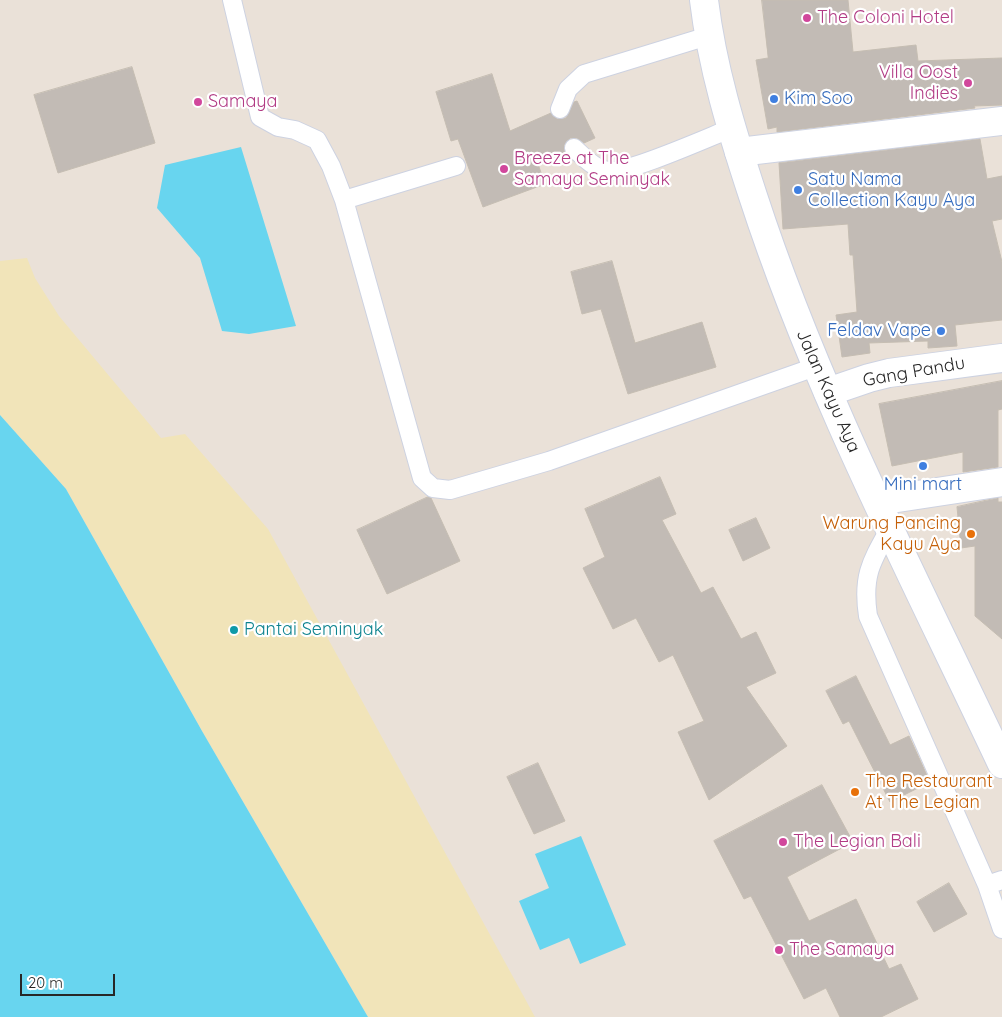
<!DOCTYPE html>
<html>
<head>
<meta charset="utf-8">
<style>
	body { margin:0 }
	#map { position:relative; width:1002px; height:1017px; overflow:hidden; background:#eae1d8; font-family:Quicksand,sans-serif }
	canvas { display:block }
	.scale { position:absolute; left:20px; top:974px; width:95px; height:22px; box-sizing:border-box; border:2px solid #272727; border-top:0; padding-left:6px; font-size:15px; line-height:18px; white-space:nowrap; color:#272727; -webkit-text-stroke:4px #fff; paint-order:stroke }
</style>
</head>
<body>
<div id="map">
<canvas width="1002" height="1017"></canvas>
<div class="scale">20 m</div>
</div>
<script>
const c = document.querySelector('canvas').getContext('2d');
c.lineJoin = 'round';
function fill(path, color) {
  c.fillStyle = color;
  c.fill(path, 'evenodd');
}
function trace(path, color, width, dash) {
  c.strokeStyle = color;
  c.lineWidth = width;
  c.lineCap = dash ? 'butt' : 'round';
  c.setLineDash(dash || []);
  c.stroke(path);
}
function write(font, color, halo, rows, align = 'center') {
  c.font = font + ' Quicksand,sans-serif';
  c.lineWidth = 4.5;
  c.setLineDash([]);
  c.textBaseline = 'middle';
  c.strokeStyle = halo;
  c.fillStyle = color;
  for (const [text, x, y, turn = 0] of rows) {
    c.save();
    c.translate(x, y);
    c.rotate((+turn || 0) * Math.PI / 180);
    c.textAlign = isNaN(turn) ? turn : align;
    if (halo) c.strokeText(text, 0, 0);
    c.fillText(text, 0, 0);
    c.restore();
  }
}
fill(new Path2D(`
	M27 258 35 278 59 316 161 438 185 434 268 529 535 1017H368L202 731 66 489 0 415V261Z`), '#f1e4b9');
fill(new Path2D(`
	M241 147 296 326 249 334 222 331 200 258 157 208 165 165Z
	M0 415 66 489 202 731 368 1017H0Z
	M581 836 626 945 580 964 569 938 540 950 519 901 549 888 535 854Z`), '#68d5ef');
const building = new Path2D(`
	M762 0H848L853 52 916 45 918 61 1002 58V105L974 106 975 108 777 132V127L768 129 756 60 768 58Z
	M132 67 155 143 58 173 34 95Z
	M492 74 510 131 551 113 557 119 566 118 574 102 577 101 595 138 584 143 577 138H570L564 145 565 152 538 164 545 184 483 207 458 139 451 141 436 92Z
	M980 139 987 179 1002 176V219L992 221 1002 262V320L955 325 957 346 928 348V341L869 343 870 353 842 357 836 315 857 312 853 255H850L848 224 783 229 779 163Z
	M612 261 635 343 702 322 716 367 628 394 601 309 582 314 571 272Z
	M1002 381V409L998 410V467L963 472V452L892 466 879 404Z
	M660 477 676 514 662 520 701 593 713 587 741 639 756 632 776 673 746 687 787 746 709 800 678 732 704 721 673 655 659 662 636 618 613 629 583 568 605 557 585 509Z
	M428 497 431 498 460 561 387 594 357 530Z
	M998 498V502H1002V639L975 616V546L961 548 957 507Z
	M756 518 770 548 743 561 729 530Z
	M856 676 890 745 909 736 930 782 890 802 849 721 843 724 826 691Z
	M538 763 565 821 534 834 507 777Z
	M822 785 853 842 787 877 809 921 856 899 889 969 901 964 918 999 881 1017H840L826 988 804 999 751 896 744 899 714 841Z
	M949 883 967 914 934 932 917 902Z`);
fill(building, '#c2bbb5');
trace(building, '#c5bdb2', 1);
const lane = new Path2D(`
	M232 0 260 117 278 127 295 130 317 140 331 166 344 200 422 478 433 488 450 490 549 461 815 367
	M560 109 568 89 584 74 708 36
	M574 148C583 156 595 170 609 171 629 173 709 137 732 128
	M344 200 456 166
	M890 528C871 562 862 576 868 616L987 885 1002 929
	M987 885 1002 880`);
const street = new Path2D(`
	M739 152 1002 121
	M828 392 869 378 889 373 1002 358
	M878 501 1002 482`);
const secondary = new Path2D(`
	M704 0C712 67 732 132 753 196 817 393 914 577 1002 764`);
trace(lane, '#cdd2e1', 20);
trace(street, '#cdd2e1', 30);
trace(secondary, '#cdd2e1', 30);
trace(lane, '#fff', 18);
trace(street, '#fff', 28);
trace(secondary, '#fff', 28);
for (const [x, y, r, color] of [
	[807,18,5,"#d1479c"],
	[968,83,5,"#d1479c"],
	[774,99,5,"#3f7fe0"],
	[198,102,5,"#d1479c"],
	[504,169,5,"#d1479c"],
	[798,190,5,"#3f7fe0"],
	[941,331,5,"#3f7fe0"],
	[923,466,5,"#3f7fe0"],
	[971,534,5,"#e8710a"],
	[234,630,5,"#0f9aa8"],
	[855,792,5,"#e8710a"],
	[783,842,5,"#d1479c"],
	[779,950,5,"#d1479c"]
]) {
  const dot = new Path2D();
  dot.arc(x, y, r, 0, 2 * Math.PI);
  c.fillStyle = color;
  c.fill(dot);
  trace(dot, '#fff', 2);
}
write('18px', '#b23c85', '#fff', [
	["The Coloni Hotel",817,18],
	["Villa Oost",958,73,"right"],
	["Indies",958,94,"right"],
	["Samaya",208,102],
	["Breeze at The",514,159],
	["Samaya Seminyak",514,180],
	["The Legian Bali",793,842],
	["The Samaya",789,950]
], 'left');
write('18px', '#366cbe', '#fff', [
	["Kim Soo",784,99],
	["Satu Nama",808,180],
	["Collection Kayu Aya",808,201],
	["Feldav Vape",931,331,"right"],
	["Mini mart",923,485,"center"]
], 'left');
write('18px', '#272727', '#fff', [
	["Gang Pandu",914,372,-10],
	["Jalan Kayu Aya",828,391,66]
]);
write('18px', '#c56008', '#fff', [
	["Warung Pancing",961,524],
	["Kayu Aya",961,545],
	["The Restaurant",865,782,"left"],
	["At The Legian",865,803,"left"]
], 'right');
write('18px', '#0d838f', '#fff', [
	["Pantai Seminyak",244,630]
], 'left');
</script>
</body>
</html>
